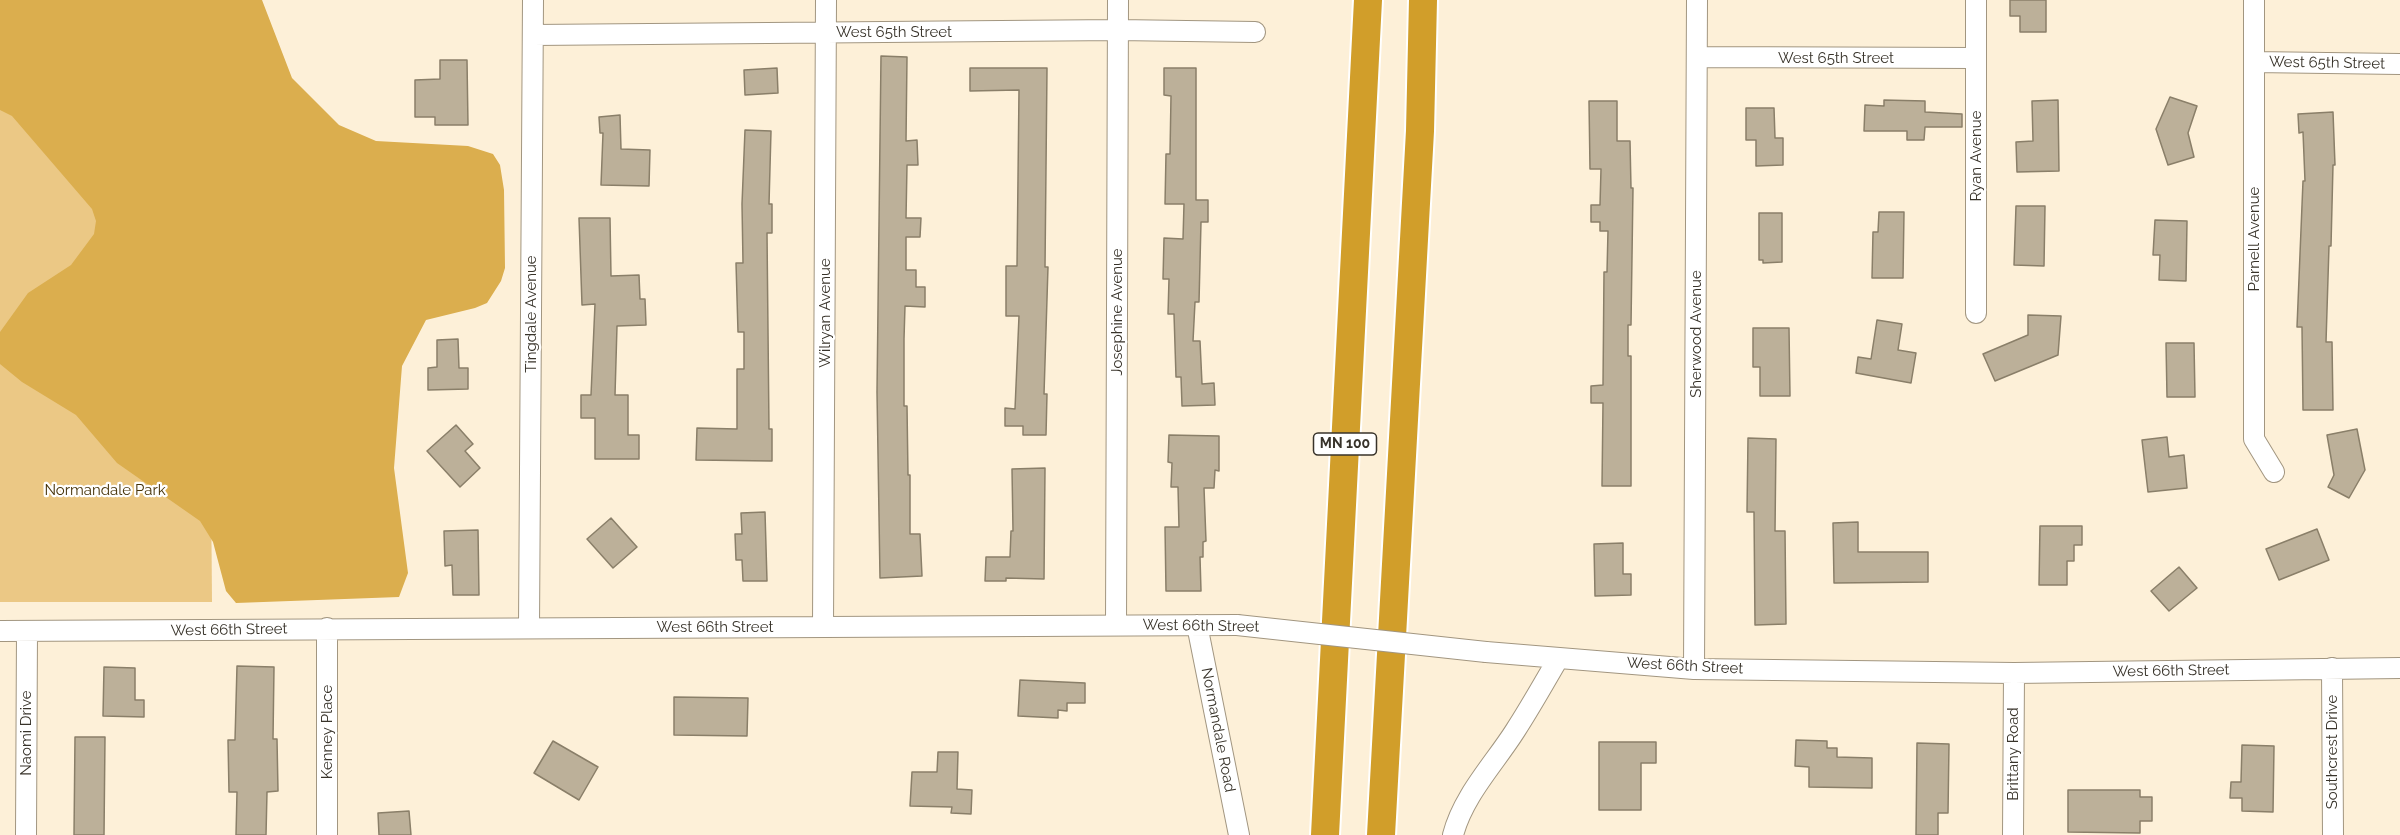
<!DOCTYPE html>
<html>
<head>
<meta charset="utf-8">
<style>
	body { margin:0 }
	canvas { display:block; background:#fdf0d8 }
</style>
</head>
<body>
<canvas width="2400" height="835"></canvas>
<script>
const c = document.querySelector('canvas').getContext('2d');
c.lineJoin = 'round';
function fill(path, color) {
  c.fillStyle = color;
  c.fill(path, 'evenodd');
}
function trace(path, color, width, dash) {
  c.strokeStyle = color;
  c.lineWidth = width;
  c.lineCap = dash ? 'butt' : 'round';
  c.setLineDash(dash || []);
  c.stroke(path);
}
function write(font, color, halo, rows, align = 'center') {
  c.font = font + ' Raleway,sans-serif';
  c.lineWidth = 4.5;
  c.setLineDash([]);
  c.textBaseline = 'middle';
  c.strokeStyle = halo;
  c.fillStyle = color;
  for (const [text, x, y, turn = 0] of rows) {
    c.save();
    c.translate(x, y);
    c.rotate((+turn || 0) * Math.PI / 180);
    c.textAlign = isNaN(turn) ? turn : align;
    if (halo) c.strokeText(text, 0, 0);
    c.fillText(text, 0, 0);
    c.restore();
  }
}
fill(new Path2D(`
	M0 0H207L212 602H0Z`), '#ebc885');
fill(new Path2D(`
	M0 0H262L292 78 339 125 376 141 468 146 493 154 500 165 504 190 505 268 501 281 487 303 475 308 426 320 402 366 394 468 408 573 399 597 236 603 226 591 213 542 200 521 117 463 76 415 22 382 0 364V332L28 293 71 265 94 234 96 221 92 209 12 116 0 110Z`), '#dbae4e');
const building = new Path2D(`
	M2010 0H2046V32H2020V16H2010Z
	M881 56 907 57 906 141 917 140 918 165H907L906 218H921L920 237H906V270H916V287H925V307L905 306 904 339V406H907L908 475H910V534H920L922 576 880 578 877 392Z
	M440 60H467L468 125H435V117H415V80L440 79Z
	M777 68 778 93 745 95 744 70Z
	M970 68H1047L1045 267H1048L1044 394H1047L1046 435H1023V426H1005V408L1015 409 1019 316H1006V266H1017L1019 90 970 91Z
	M1164 68H1196V200H1208V222H1201L1199 302H1195L1193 341H1200L1202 384 1214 383 1215 405 1182 406 1181 377H1176L1174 314H1168L1169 279H1163L1164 238 1183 239 1184 204H1165L1166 154H1170L1171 96 1164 95Z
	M2170 97 2197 106 2188 133 2194 157 2168 165 2156 129Z
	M1884 100 1925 101V112L1962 114V127H1925L1924 140H1907V131H1864L1865 105 1884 106Z
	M2058 100 2059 171 2017 172 2016 142 2033 141 2032 101Z
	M1589 101H1617V141H1630L1631 188H1633L1631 325H1628V356H1631V486H1602L1603 403H1591V386L1603 385 1604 272H1607L1608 231H1600V222H1591V205H1600L1601 169H1590Z
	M1746 108H1774L1775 138H1783V165L1756 166V140H1746Z
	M2333 112 2335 165H2333L2331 246H2329L2326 342H2332L2333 410H2303L2302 327H2297L2303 181H2305L2303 132 2299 133 2298 114Z
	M620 115 621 149 650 150 649 186 601 185 603 133H600L599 117Z
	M745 130 771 131 769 204H772V233H767L769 429H772V461L696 460 697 428 737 429V369H744V332H738L736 263H743L742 204Z
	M2016 206H2045L2044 266 2014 265Z
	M1879 212H1904L1903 278H1872L1873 232H1878Z
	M1759 213H1782V262L1763 263V260H1759Z
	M579 218H610L611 276 639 275 640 299H645L646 325 617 326 615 395H628V435H639V459H595V418H581V395H591L595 304 582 305Z
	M2155 220 2187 221 2186 281 2159 280 2160 255H2153Z
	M2028 315 2061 316 2058 355 1995 381 1983 354 2028 335Z
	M1877 320 1902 324 1898 350 1916 353 1911 383 1856 373 1858 357 1871 359Z
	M1753 328H1789L1790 396H1760V367H1753Z
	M458 339 459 368H468V389L428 390V368L437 367V340Z
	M2166 343H2194L2195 397H2167Z
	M456 425 473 444 465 451 480 468 460 487 427 451Z
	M2357 429 2365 470 2349 498 2328 487 2334 475 2327 435Z
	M1169 435 1219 436V471L1215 470 1214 488H1204L1206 541 1203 542V557H1200L1201 591H1166L1165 527H1179L1178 487H1171L1172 463 1168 462Z
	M2167 437 2169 457 2184 455 2187 488 2148 492 2142 440Z
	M1748 438 1776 439 1775 531H1785L1786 624 1755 625 1754 512H1747Z
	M1045 468 1044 579 1006 578V581H985L986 557H1010L1011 531H1013L1012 469Z
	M765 512 767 581H743L742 560H736L735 534H742L741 513Z
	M611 518 637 547 613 568 587 539Z
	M1858 522V552H1928V582L1834 583 1833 523Z
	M2040 526H2082V545H2074V561H2067V585H2039Z
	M2317 529 2329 560 2279 580 2266 549Z
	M478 530 479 595H453L452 565 445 566 444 531Z
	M1623 543V574H1631V595L1595 596 1594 544Z
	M2179 567 2197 588 2169 611 2151 591Z
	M237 666 274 667 273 739H277L278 791 267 792 266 835H236L237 792H229L228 740H235Z
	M104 667 135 668V700H144V717L103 716Z
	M1020 680 1085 683V703H1067V711L1058 710V718L1018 716Z
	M674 697 748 698 747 736 674 735Z
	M75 737H105L104 835H74Z
	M1796 740 1827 741V748H1837V757L1872 758V788L1809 787V767L1795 766Z
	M553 741 598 767 579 800 534 773Z
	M1599 742H1656V763H1641V810H1599Z
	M1917 743 1949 744 1948 813H1938V835H1916Z
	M2242 745 2274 746 2273 812 2242 811V798H2230L2231 782H2241Z
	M938 752H958L957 789 972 790 971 814 951 813 952 807 910 806 912 772H937Z
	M2068 790H2140V797H2152V821H2140V833L2068 832Z
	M409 811 411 835H379L378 813Z`);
fill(building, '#bcb099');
trace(building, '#8a7f69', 1.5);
const minor = new Path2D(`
	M1976 0V313
	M2254 0V439L2274 472
	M533 35 1118 30 1255 32
	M1697 57 1975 58
	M2254 62 2400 64
	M1116 625 1118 0
	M1197 625 1239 835
	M823 626 826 0
	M529 627 533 0
	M327 628V835
	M0 631 1237 625
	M1486 652 1694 669 2014 673 2400 668
	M2332 668 2333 835
	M1694 669 1697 0
	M26 835 27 631
	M1453 835C1463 796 1494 764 1515 731 1530 708 1544 683 1558 659
	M2013 835 2014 673`);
const highway = new Path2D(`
	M1325 835 1368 0
	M1381 835 1420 131 1423 0`);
trace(minor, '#a29680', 22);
trace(highway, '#fff', 32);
trace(minor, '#fff', 20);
trace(highway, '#d19e2a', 28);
const minorBridge = new Path2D(`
	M1237 625 1486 652`);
trace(minorBridge, '#a29680', 22, []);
trace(minorBridge, '#fff', 20);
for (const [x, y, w] of [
	[1345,444,63]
]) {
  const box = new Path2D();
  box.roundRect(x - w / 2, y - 11, w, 22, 4.5);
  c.fillStyle = '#fff';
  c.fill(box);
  trace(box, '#38332a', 1.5);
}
write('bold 14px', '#38332a', null, [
	["MN 100",1345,444]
]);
write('15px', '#38332a', '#fff', [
	["West 65th Street",894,32],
	["West 65th Street",1836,58],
	["West 65th Street",2327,63,1],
	["Ryan Avenue",1976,156,-90],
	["Parnell Avenue",2254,239,-90],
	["Josephine Avenue",1117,312,-90],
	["Wilryan Avenue",825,313,-90],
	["Tingdale Avenue",531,314,-90],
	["Sherwood Avenue",1696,334,-90],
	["West 66th Street",1201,626,1],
	["West 66th Street",715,627],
	["West 66th Street",229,630,-1],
	["West 66th Street",1685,666,3],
	["West 66th Street",2171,671,-1],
	["Normandale Road",1218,730,79],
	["Kenney Place",327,732,-90],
	["Naomi Drive",26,733,-90],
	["Southcrest Drive",2332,752,-90],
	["Brittany Road",2013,754,-90]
]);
write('15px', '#453208', '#fff', [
	["Normandale Park",105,490]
]);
</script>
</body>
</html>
